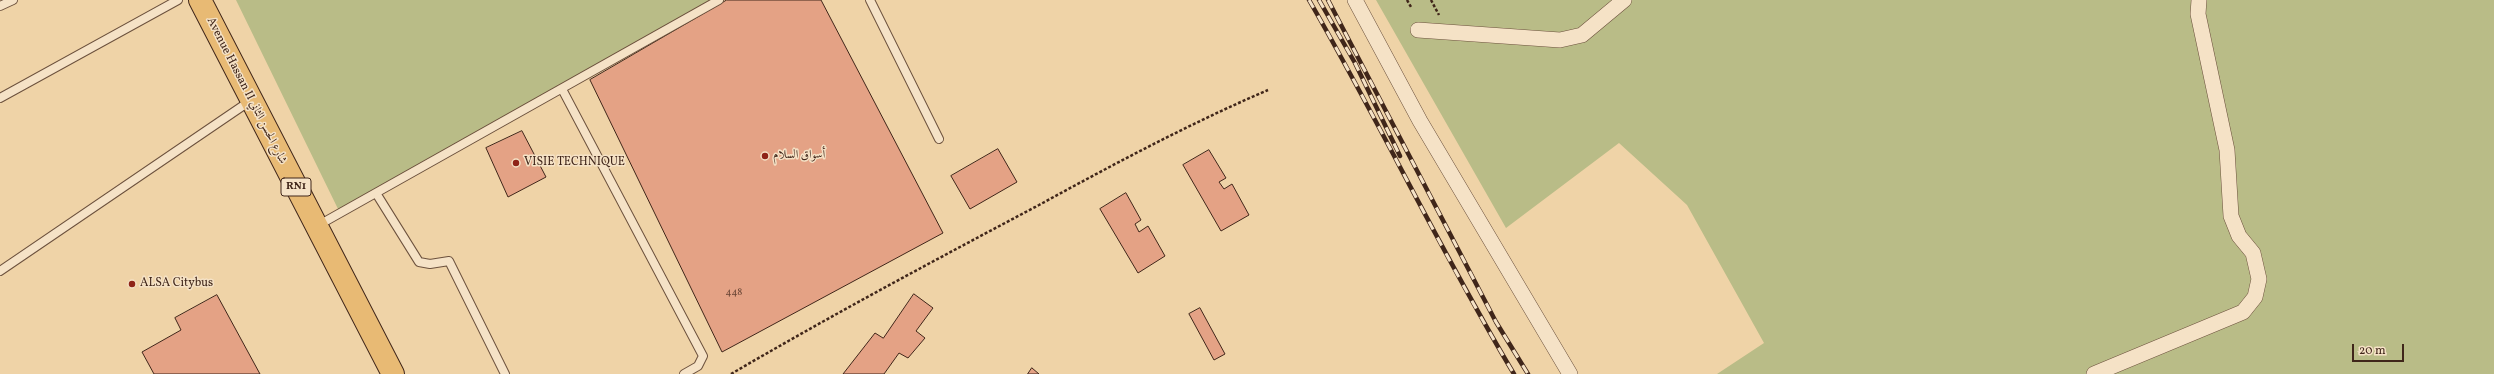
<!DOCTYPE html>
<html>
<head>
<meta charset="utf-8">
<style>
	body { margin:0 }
	#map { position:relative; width:2494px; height:374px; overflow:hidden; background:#efd3a7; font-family:Vollkorn,serif }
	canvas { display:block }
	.scale { position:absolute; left:2352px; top:344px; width:52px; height:18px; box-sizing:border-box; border:2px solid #40261a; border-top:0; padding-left:5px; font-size:12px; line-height:14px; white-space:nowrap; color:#40261a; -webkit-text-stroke:3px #f5e2c6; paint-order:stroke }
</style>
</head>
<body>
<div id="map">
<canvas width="2494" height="374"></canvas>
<div class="scale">20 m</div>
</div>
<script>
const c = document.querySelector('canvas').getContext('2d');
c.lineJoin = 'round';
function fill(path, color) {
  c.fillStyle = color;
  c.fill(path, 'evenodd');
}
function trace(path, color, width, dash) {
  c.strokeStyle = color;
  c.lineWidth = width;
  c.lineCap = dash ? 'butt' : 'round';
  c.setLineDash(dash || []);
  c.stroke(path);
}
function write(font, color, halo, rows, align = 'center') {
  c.font = font + ' Vollkorn,Amiri,serif';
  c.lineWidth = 3;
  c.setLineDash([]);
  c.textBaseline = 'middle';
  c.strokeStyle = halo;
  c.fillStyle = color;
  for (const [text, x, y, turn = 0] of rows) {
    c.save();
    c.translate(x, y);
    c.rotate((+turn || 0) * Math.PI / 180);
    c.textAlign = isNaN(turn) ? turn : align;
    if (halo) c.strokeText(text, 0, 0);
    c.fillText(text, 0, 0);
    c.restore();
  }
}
fill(new Path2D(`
	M236 0H714L339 211Z
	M1376 0H2494V374H1717L1764 343 1687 205 1619 143 1506 228Z`), '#b9bc87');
const building = new Path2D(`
	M727 0H821L943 233 722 352 590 80Z
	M522 131 546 177 508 197 486 148Z
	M998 149 1017 182 970 209 951 176Z
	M1209 150 1226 178 1219 182 1224 189 1232 184 1249 215 1221 231 1183 165Z
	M1126 193 1141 220 1135 224 1139 232 1148 226 1165 256 1138 273 1100 209Z
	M914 294 933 308 916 331 925 338 908 358 899 353 884 374H843L875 333 883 338Z
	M217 295 260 374H154L142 352 181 330 175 318Z
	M1200 308 1225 354 1214 360 1189 314Z
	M1032 368 1039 374H1028Z`);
fill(building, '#e4a285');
trace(building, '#40261a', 1);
const service = new Path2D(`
	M870 0 939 139
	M0 6 13 0
	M562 89 703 356 698 366 684 374
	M0 98 178 0
	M376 193 419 262 430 264 449 261 505 374
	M317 226 719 0
	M0 271 250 101`);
const minor = new Path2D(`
	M1355 0 1420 121 1570 374
	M1418 30 1560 40 1582 35 1624 0
	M2094 374 2243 312 2255 297 2259 279 2253 253 2239 236 2231 216 2227 150 2198 14 2199 0`);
const primary = new Path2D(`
	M200 0 393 374`);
trace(service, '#6c513d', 10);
trace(minor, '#6c513d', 16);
trace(primary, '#40261a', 24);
trace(new Path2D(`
	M1407 0 1411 7
	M1431 0 1439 15
	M731 374C832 315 935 260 1039 205 1114 164 1189 124 1268 90`), '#40261a', 2.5, [3, 2]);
trace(service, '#f5e2c6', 8);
trace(minor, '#f5e2c6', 15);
trace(primary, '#e8ba74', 22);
const rail = new Path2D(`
	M1309 0C1380 123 1441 252 1514 374
	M1319 0 1355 63 1400 156
	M1328 0 1496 322 1528 374`);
trace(rail, '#40261a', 4.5);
trace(rail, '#f5e2c6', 3, [9]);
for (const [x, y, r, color] of [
	[765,156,4,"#8f2418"],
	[516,163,4,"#8f2418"],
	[132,284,4,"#8f2418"]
]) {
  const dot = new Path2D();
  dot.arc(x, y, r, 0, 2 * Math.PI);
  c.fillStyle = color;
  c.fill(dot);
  trace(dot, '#f5e2c6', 1.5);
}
write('10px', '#694535', null, [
	["448",734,293]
]);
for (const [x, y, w] of [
	[296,187,30]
]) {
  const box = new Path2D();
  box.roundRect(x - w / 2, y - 9, w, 18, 3);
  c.fillStyle = '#f5e2c6';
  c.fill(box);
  trace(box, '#40261a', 1);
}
write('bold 11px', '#40261a', null, [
	["RN1",296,187]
]);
write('12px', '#40261a', '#f5e2c6', [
	["Avenue Hassan II شارع الحسن الثاني",246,91,63]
]);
write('12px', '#40261a', '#f5e2c6', [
	["أسواق السلام",773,156],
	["VISIE TECHNIQUE",524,163],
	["ALSA Citybus",140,284]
], 'left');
</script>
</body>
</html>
